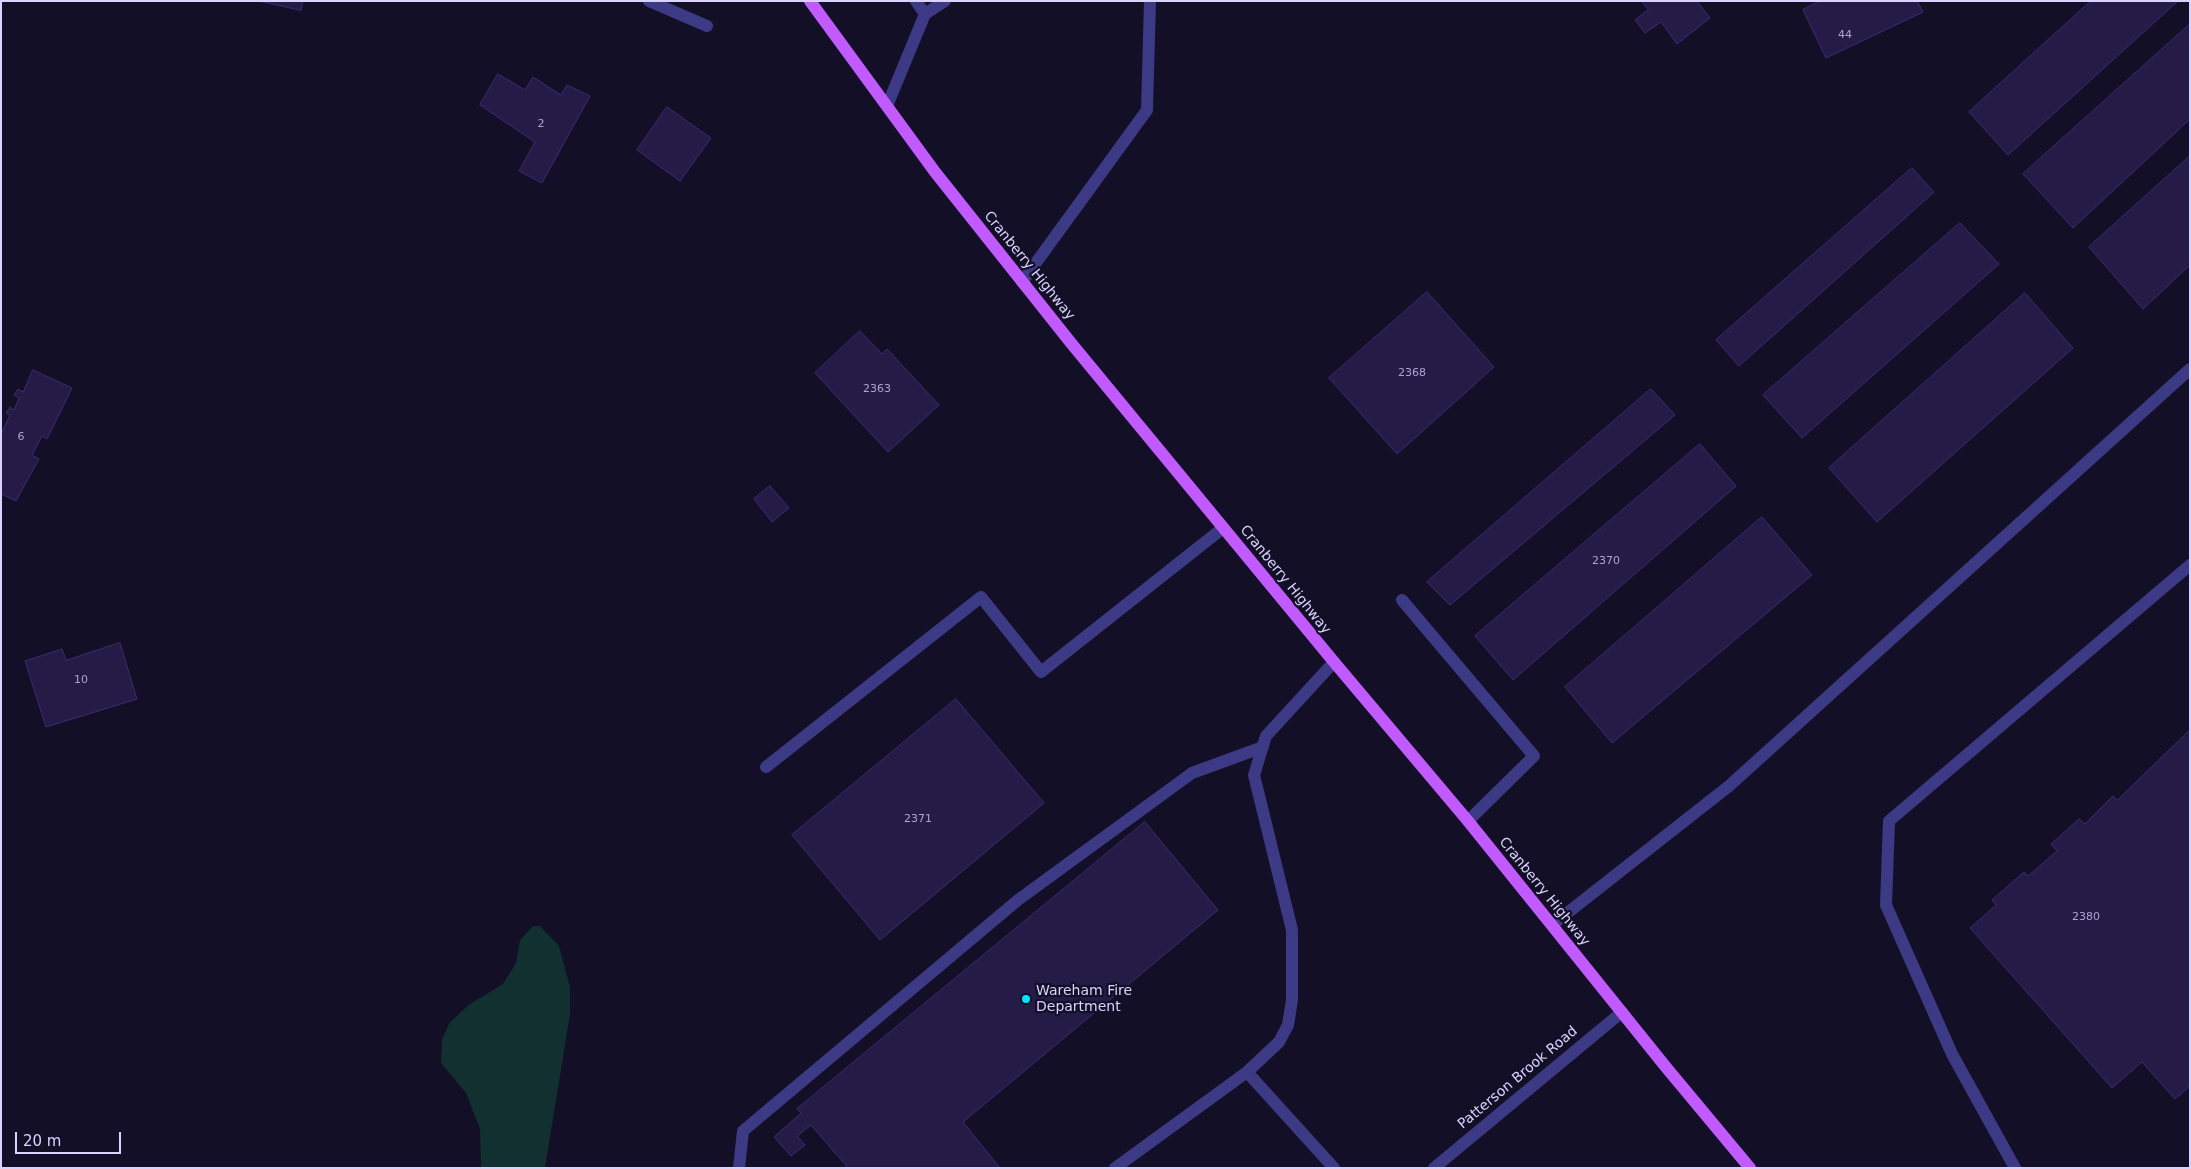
<!DOCTYPE html>
<html>
<head>
<meta charset="utf-8">
<style>
	body { margin:0 }
	#map { position:relative; width:2191px; height:1169px; overflow:hidden; background:#130f26; font-family:"DejaVu Sans",sans-serif }
	canvas { display:block }
	.frame { position:absolute; inset:0; border:2px solid #d9d4ff; pointer-events:none }
	.scale { position:absolute; left:15px; top:1132px; width:106px; height:22px; box-sizing:border-box; border:2px solid #d9d4ff; border-top:0; padding-left:6px; font-size:15px; line-height:18px; white-space:nowrap; color:#d9d4ff; -webkit-text-stroke:4px #130f26; paint-order:stroke }
</style>
</head>
<body>
<div id="map">
<canvas width="2191" height="1169"></canvas>
<div class="frame"></div>
<div class="scale">20 m</div>
</div>
<script>
const c = document.querySelector('canvas').getContext('2d');
c.lineJoin = 'round';
function fill(path, color) {
  c.fillStyle = color;
  c.fill(path, 'evenodd');
}
function trace(path, color, width, dash) {
  c.strokeStyle = color;
  c.lineWidth = width;
  c.lineCap = dash ? 'butt' : 'round';
  c.setLineDash(dash || []);
  c.stroke(path);
}
function write(font, color, halo, rows, align = 'center') {
  c.font = font + ' "DejaVu Sans",sans-serif';
  c.lineWidth = 4.5;
  c.setLineDash([]);
  c.textBaseline = 'middle';
  c.strokeStyle = halo;
  c.fillStyle = color;
  for (const [text, x, y, turn = 0] of rows) {
    c.save();
    c.translate(x, y);
    c.rotate((+turn || 0) * Math.PI / 180);
    c.textAlign = isNaN(turn) ? turn : align;
    if (halo) c.strokeText(text, 0, 0);
    c.fillText(text, 0, 0);
    c.restore();
  }
}
fill(new Path2D(`
	M533 926H540L559 946 570 987V1014L545 1168H481L480 1129 466 1093 441 1063 442 1039 450 1022 470 1004 503 984 516 963 520 940Z`), '#12302f');
const building = new Path2D(`
	M259 1H303L301 10Z
	M1642 1H1697L1710 18 1677 44 1661 22 1645 33 1635 20 1648 10Z
	M1820 1H1917L1923 12 1826 58 1803 10Z
	M2091 1H2178L2008 155 1969 112Z
	M2190 24V119L2073 228 2023 174Z
	M498 74 525 90 533 77 561 95 567 85 590 96 542 183 519 171 535 142 480 105Z
	M667 107 711 138 680 181 637 150Z
	M2190 156V265L2143 309 2089 247Z
	M1912 168 1934 192 1739 366 1716 340Z
	M1960 223 1999 264 1802 438 1763 395Z
	M1427 292 1494 367 1397 454 1329 378Z
	M2025 293 2073 348 1877 522 1829 468Z
	M860 331 882 354 887 349 939 405 888 452 815 373Z
	M33 370 72 388 47 439 42 436 32 455 39 459 16 501 1 494V434L10 415 6 413 10 407 14 410 19 398 14 395 18 389 23 392Z
	M1651 389 1675 415 1450 605 1427 582Z
	M1700 444 1736 486 1513 680 1475 636Z
	M770 486 789 508 772 522 754 499Z
	M1762 517 1812 575 1612 743 1565 687Z
	M120 643 137 699 46 727 25 661 62 649 66 660Z
	M956 699 1044 803 880 940 792 835Z
	M2190 730V1086L2175 1099 2142 1062 2112 1088 1970 928 1996 905 1992 900 2024 872 2028 876 2057 851 2051 844 2079 819 2085 824 2113 796 2117 800Z
	M1145 822 1218 910 963 1122 1000 1168H848L811 1125 797 1136 805 1145 791 1156 774 1137 801 1113 797 1109Z`);
fill(building, '#241b47');
trace(building, '#3b2d73', 1);
trace(new Path2D(`
	M925 14 945 1
	M887 106 925 14 916 1
	M1402 600 1534 756 1468 821
	M766 767 981 597 1041 672 1223 528
	M1552 925 1729 786 2190 369
	M1247 1072 1334 1168
	M739 1168 743 1131 1018 900 1192 773 1263 747
	M1115 1168 1247 1072 1279 1042 1288 1025 1292 1000V930L1254 775 1266 736 1334 662
	M2015 1168 1952 1054 1886 905 1889 821 2190 565`), '#3d3a85', 12);
trace(new Path2D(`
	M649 1 707 26
	M1022 282 1147 110 1150 1
	M1434 1168 1622 1012`), '#3d3a85', 12);
trace(new Path2D(`
	M810 1 935 172 1071 343 1334 662 1468 821 1665 1066 1750 1168`), '#c25bff', 12);
for (const [x, y, r, color] of [
	[1026,999,5,"#00e5ff"]
]) {
  const dot = new Path2D();
  dot.arc(x, y, r, 0, 2 * Math.PI);
  c.fillStyle = color;
  c.fill(dot);
  trace(dot, '#130f26', 2);
}
write('11px', '#aca6d1', null, [
	["44",1845,35],
	["2",541,124],
	["2368",1412,373],
	["2363",877,389],
	["6",21,437],
	["2370",1606,561],
	["10",81,680],
	["2371",918,819],
	["2380",2086,917]
]);
write('14px', '#d9d4ff', '#130f26', [
	["Cranberry Highway",1029,266,51],
	["Cranberry Highway",1285,580,51],
	["Cranberry Highway",1544,892,51],
	["Patterson Brook Road",1518,1078,-40]
]);
write('14px', '#d9d4ff', '#130f26', [
	["Wareham Fire",1036,991],
	["Department",1036,1007]
], 'left');
</script>
</body>
</html>
